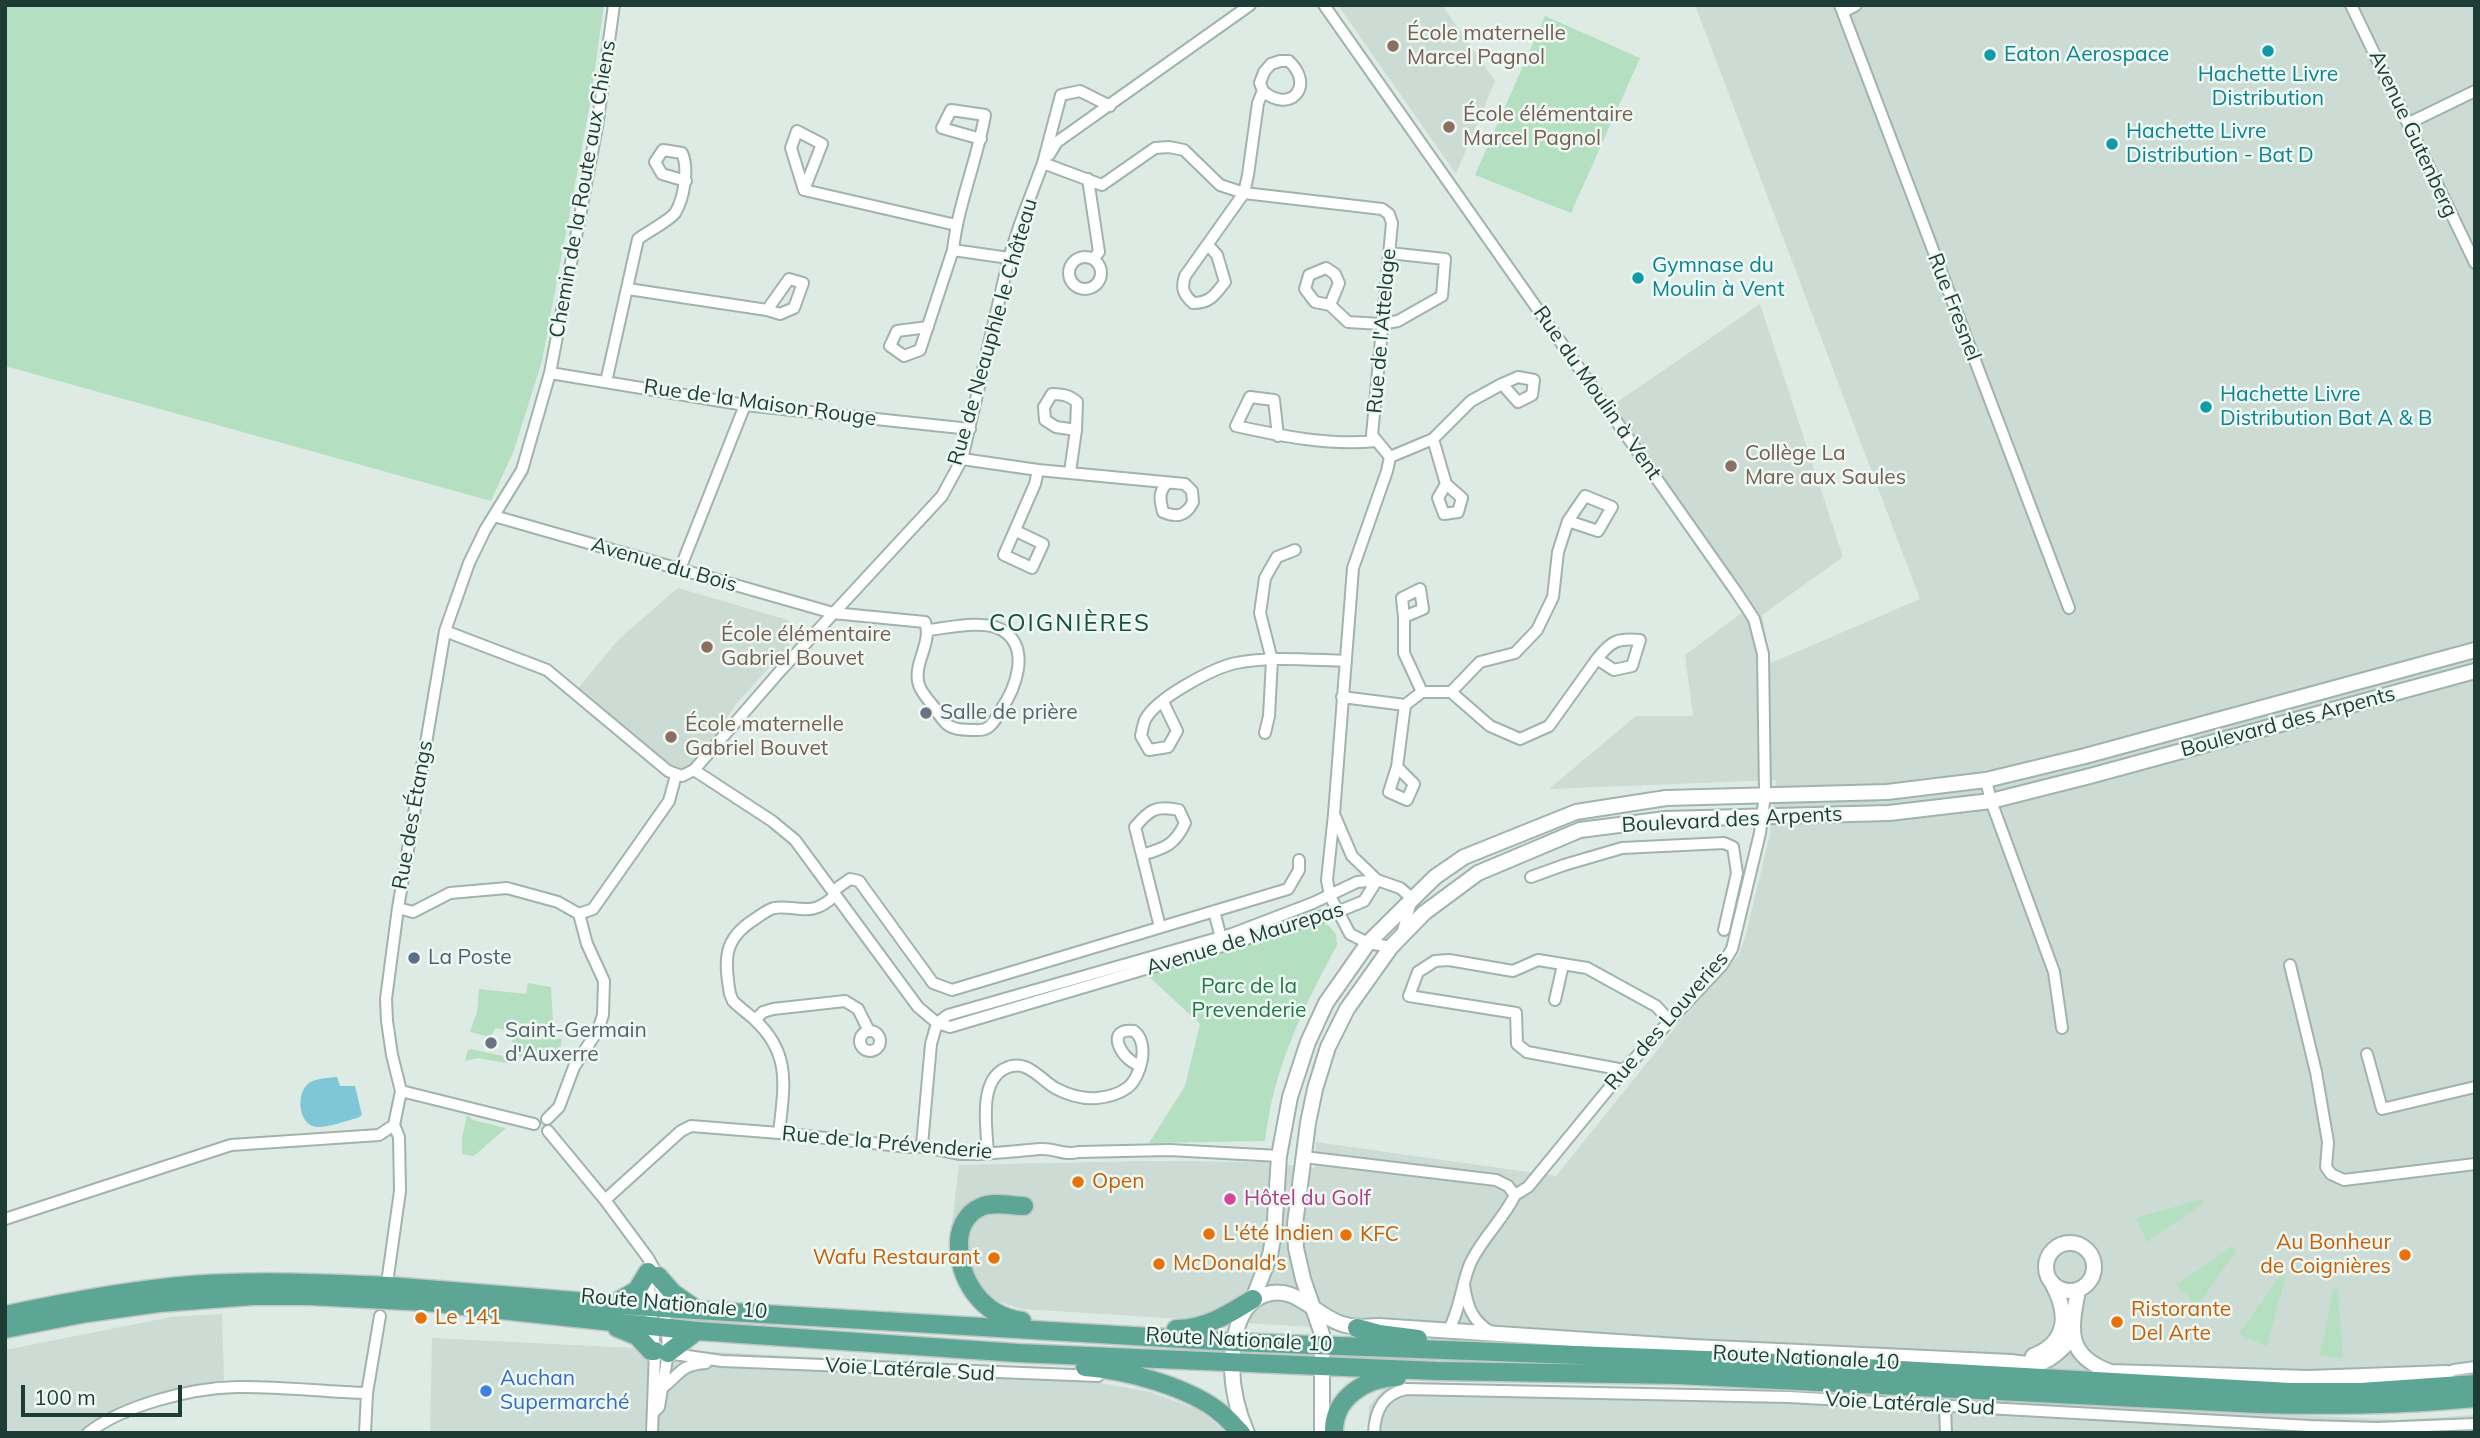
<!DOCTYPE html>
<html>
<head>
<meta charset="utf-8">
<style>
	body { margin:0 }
	#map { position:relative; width:2480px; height:1438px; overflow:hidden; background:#deebe5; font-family:Mulish,sans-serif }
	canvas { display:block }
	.frame { position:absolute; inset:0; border:7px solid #1d3c35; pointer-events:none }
	.scale { position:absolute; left:21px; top:1385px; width:161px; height:32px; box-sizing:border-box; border:4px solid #1d3c35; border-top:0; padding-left:9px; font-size:21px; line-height:24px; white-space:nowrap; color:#1d3c35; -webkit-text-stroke:5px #eef8f3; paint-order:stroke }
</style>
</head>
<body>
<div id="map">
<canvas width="2480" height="1438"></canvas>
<div class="frame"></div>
<div class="scale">100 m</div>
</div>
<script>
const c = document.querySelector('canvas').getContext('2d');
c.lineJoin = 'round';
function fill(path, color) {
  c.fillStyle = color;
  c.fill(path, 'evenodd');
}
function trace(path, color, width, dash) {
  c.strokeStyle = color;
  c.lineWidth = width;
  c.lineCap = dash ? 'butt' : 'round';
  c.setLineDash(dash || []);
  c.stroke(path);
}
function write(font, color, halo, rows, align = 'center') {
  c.font = font + ' Mulish,sans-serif';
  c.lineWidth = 5;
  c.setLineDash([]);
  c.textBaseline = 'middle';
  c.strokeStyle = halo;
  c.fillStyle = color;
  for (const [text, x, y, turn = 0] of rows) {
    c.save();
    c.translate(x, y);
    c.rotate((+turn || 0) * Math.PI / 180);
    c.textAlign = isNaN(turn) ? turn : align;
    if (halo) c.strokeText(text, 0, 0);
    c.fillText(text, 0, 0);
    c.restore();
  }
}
fill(new Path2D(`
	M1338 5H1442L1495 81 1456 174Z
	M1695 5H2475V1378L2337 1386 2130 1378 1022 1309 962 1290 948 1257 959 1165 1148 1161 1261 1162 1315 1168 1316 1142 1556 1176 1679 1023 1739 955 1746 934 1770 834 1776 780 1549 789 1636 716H1693L1685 655 1747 609 1607 409 1760 304 1843 557 1762 615 1771 663 1920 599Z
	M678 588 788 620 794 640 736 704 694 770 682 776 574 693 619 639Z
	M222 1314 224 1382 120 1408 93 1423 81 1433H5V1350L171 1317Z
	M432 1338 1015 1367 1150 1392 1197 1409 1228 1433H430Z
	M1409 1382 1933 1397 2398 1420 2475 1415V1433H1368L1369 1406 1387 1385Z`), '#ccdbd4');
fill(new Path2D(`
	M5 5H604L590 104 542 361 514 450 491 501 5 366Z
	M1545 16 1640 58 1571 213 1475 175Z
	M1319 922 1328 925 1336 934 1337 945C1302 1011 1274 1066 1265 1141L1149 1143 1185 1086 1200 1024 1145 973Z
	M528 983 551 987 554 1038 562 1039 558 1062 516 1056 512 1059 511 1064 478 1058 465 1061 468 1050 471 1049 507 1057 515 1055 517 1047 512 1042 515 1035 514 1033 507 1034V1030L495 1028 491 1037 470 1032 477 1012 479 989 526 994Z
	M467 1115 473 1120 506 1128 474 1156 462 1154V1138Z
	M2202 1199 2203 1203 2147 1242 2136 1218Z
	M2232 1246 2236 1251 2197 1306 2176 1285Z
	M2280 1276 2285 1278 2267 1347 2239 1334Z
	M2333 1289H2338L2343 1358 2320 1356Z`), '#b4dfc1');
fill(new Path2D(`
	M337 1077 340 1086H355L362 1115 357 1118C345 1121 330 1127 318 1127 298 1127 295 1093 309 1083 317 1078 328 1078 337 1077Z`), '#7fc7d7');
const minor = new Path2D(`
	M1324 5 1737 593 1754 619 1763 654 1765 794 1760 833 1732 949 1722 965 1624 1070 1528 1187 1515 1195
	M1840 5 2069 608
	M2351 5 2475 263
	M1843 12 1856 5
	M2409 123 2475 91
	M1049 155 1057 142 1250 5
	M1043 163 1102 185 1155 148 1169 147 1184 150 1220 185 1244 193 1382 209 1389 214 1392 223 1372 435 1390 457 1387 471 1353 568 1334 814 1352 856 1377 880 1400 888 1412 898 1402 934
	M1088 179 1099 252 1093 259
	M804 190 822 144 797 131 791 148 804 190 956 225
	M1208 245 1217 255 1225 282C1215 295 1210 303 1193 303 1183 294 1181 288 1185 276L1244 193 1248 175 1258 103 1263 91 1260 83 1264 72 1271 64 1280 61H1289C1316 87 1289 114 1263 91
	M953 250C958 204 977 161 985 115L951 110 942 128 981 139
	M1069 273a16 16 0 1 1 32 0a16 16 0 1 1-32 0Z
	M628 289 767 310 780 314 794 308 803 283 789 279 767 310
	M1330 305 1315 302 1305 289 1309 275 1326 268 1335 274 1339 283 1330 305 1348 322 1381 324 1398 321 1442 296 1445 259 1389 253
	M928 327 897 331 890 346 904 356 920 350 953 250 1009 258
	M550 373 745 405 970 429
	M606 382 638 239C647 232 669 221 675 213 684 199 689 168 682 153L663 150 655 162 662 174 686 181
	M1278 436 1274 400 1250 397 1236 426C1281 436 1330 446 1376 441
	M1433 439 1446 484 1462 498 1458 512 1444 514 1438 498 1446 484
	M1390 457 1433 439 1471 401 1502 384 1518 377 1534 380 1532 395 1518 402 1502 384
	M962 459 1038 470 1185 484 1192 491 1193 502C1186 516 1177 518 1163 512 1160 500 1158 493 1167 483
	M1070 472 1076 430 1077 402C1069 395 1062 394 1052 394L1044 407 1045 420 1056 427 1076 430
	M494 516 833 613 925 622C933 643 912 664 919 685 921 692 929 701 934 707 946 726 949 730 972 730 977 730 983 731 987 728 993 725 997 717 1000 711 1015 690 1032 648 1002 630 985 619 947 628 928 630
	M1016 531 1043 544 1032 568 1004 555 1035 484 1038 470
	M680 569 745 405
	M1404 617 1402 598 1420 589 1423 609 1404 617V653L1422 692
	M445 631 547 670 668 771 682 776 694 770 781 670 942 496 962 459 1009 258 1020 224 1043 163 1061 95 1080 91 1110 106
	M1451 692 1490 726 1520 739 1549 726 1597 659 1614 670 1632 666 1640 640C1617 638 1611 641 1597 659
	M1342 697 1405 705 1422 692H1451L1480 662 1515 653 1537 630 1553 597 1558 552 1568 521 1598 531 1612 507 1585 496 1568 521
	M1163 702 1177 731 1168 747 1149 750 1141 736C1142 731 1143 725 1145 720 1156 698 1213 668 1236 663 1272 656 1310 660 1346 661
	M1265 733 1269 716 1272 660 1260 613 1265 578 1277 557 1295 550
	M1397 767 1414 784 1407 800 1389 792 1397 767 1405 705
	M694 770 772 821 795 840 918 1007 937 1023 950 1027 1337 912 1364 901 1377 880
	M1986 780 1991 801 2054 972 2062 1028
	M1334 814 1327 880 1330 896 1350 934 1368 943 1391 947
	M1142 855C1165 848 1175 845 1185 823L1179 810C1156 805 1149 810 1135 827L1160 927
	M1531 877 1564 865 1622 848 1724 843 1733 847 1737 873 1724 930
	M833 891 850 879 859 881 933 983 952 990 1288 889 1299 870V860
	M398 908 413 912 450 893 507 888 558 902 579 914
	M1214 911 1221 938
	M579 914 593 909 669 801 676 775
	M2290 965 2316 1072 2328 1142 2326 1167 2331 1174 2344 1180 2475 1164
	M1555 1000 1563 965
	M755 1020 763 1012 773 1009 845 1001 858 1009 869 1031
	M937 1023 948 1015 1232 934 1313 903 1357 882 1377 880
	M860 1041a10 10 0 1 1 20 0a10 10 0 1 1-20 0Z
	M2367 1054 2382 1109 2475 1087
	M1624 1070 1527 1052 1517 1044 1516 1013 1409 996 1418 972 1435 961 1449 960 1513 971 1538 960 1587 968 1656 1006 1669 1020
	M401 1091 534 1124
	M547 1119 559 1107 574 1067 598 1030 603 1015 604 981 587 944 579 914
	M548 1131 605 1200 648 1258 658 1276 667 1328 668 1353 659 1407 653 1413
	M779 1133C784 1086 792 1054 754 1019 747 1013 740 1008 733 1001L730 994C724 959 723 939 755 919 761 915 767 910 774 908 789 905 804 913 818 907 824 905 831 899 836 895
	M922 1145 931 1044 937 1023
	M988 1154C987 1129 978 1083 1004 1069 1025 1057 1039 1078 1055 1088 1068 1095 1082 1099 1097 1098 1107 1097 1119 1094 1127 1088 1141 1078 1150 1043 1134 1031 1105 1027 1120 1059 1139 1065
	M1304 1157 1496 1180 1508 1186 1515 1195C1503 1220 1481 1239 1470 1264 1461 1286 1460 1311 1448 1331
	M605 1200 681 1131 691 1126 779 1133 909 1147C927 1144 944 1153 963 1154 989 1155 1015 1151 1041 1149 1055 1148 1064 1156 1078 1152L1169 1150 1279 1156
	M5 1219 231 1145 379 1135 394 1125
	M648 1275 655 1351 652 1433
	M388 1276 400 1191 399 1137 394 1125 401 1091 392 1055 387 1021 386 999 398 908 445 631 469 563 485 530 522 470 550 373 597 127 614 5
	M1464 1285C1467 1306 1472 1321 1491 1332
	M667 1353 722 1361 1098 1376
	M2447 1373 2454 1370 2475 1367
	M662 1388C681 1374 679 1365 706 1363
	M1945 1406 1946 1433
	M88 1433C124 1405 191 1388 237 1387 279 1386 324 1392 367 1393
	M365 1433 367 1393 380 1316
	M1374 1433C1375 1410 1383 1394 1406 1389L1789 1397 2310 1426 2377 1428 2475 1424`);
const tertiary = new Path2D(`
	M2046 1267a24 24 0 1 1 48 0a24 24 0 1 1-48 0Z
	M2078 1291C2070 1331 2066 1356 2111 1372L2308 1378 2447 1373
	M1253 1299 1270 1255 1274 1234 1279 1156 1290 1097 1308 1042 1326 1003 1368 943 1435 877 1464 857 1576 812 1666 798 1887 792 1986 780 2085 756 2475 650
	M2033 1356C2067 1343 2069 1315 2053 1285
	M1247 1433C1233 1401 1228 1366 1236 1332 1240 1316 1248 1301 1264 1295 1295 1283 1315 1316 1342 1324 1354 1328 1366 1327 1379 1326L1693 1347 2011 1362C2045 1367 2048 1362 2072 1339
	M1322 1433V1334L1303 1279 1296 1248 1295 1224 1308 1123 1315 1089 1328 1047 1347 1009 1391 947 1424 913 1478 873 1580 830 1666 819 1889 813 1991 801 2090 776 2475 671`);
const primary = new Path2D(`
	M658 1276 673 1293 696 1309
	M613 1304 637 1290 648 1272
	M5 1315C66 1302 128 1290 190 1285 257 1280 323 1283 389 1286L663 1308 1234 1342 1759 1362 2290 1392H2361L2475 1384
	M1022 1321C982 1316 958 1280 959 1241 960 1226 967 1213 981 1207 993 1201 1011 1206 1024 1206
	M617 1328 637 1336 651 1351H655
	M1357 1328 1379 1334 1418 1339
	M5 1329 87 1313 159 1303 252 1296H310L426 1302 697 1331 1018 1353 1437 1371 1678 1375 2258 1404C2331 1406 2402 1405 2475 1398
	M1176 1329C1205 1329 1229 1314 1253 1299
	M668 1353 697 1331
	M1085 1367C1126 1370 1190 1387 1222 1414 1229 1420 1235 1427 1241 1433
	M1334 1433C1333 1398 1365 1378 1397 1377`);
trace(minor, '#a0b3ad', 14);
trace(tertiary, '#a0b3ad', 18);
trace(primary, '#c0c8c6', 21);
trace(minor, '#fff', 10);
trace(tertiary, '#fff', 14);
trace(primary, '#5da695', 18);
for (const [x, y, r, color] of [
	[1393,46,7,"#8d6e63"],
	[2268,51,7,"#0f9aa8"],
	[1990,55,7,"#0f9aa8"],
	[1449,127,7,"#8d6e63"],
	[2112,144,7,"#0f9aa8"],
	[1638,278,7,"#0f9aa8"],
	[2206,407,7,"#0f9aa8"],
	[1731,466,7,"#8d6e63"],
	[707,647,7,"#8d6e63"],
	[926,713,7,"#6b7280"],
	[671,737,7,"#8d6e63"],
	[414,958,7,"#5c6f8a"],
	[491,1043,7,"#6b7280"],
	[1078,1182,7,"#e8710a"],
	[1230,1199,7,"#d1479c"],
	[1209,1234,7,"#e8710a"],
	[1346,1235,7,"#e8710a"],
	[2405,1255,7,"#e8710a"],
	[994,1258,7,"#e8710a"],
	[1159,1264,7,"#e8710a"],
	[421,1318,7,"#e8710a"],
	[2117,1322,7,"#e8710a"],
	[486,1391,7,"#3f7fe0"]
]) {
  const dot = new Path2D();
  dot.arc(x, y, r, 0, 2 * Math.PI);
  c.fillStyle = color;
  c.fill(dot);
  trace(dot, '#eef8f3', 2.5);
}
write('21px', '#785e54', '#eef8f3', [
	["École maternelle",1407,34],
	["Marcel Pagnol",1407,58],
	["École élémentaire",1463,115],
	["Marcel Pagnol",1463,139],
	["Collège La",1745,454],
	["Mare aux Saules",1745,478],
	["École élémentaire",721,635],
	["Gabriel Bouvet",721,659],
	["École maternelle",685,725],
	["Gabriel Bouvet",685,749]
], 'left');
write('21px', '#0d838f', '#eef8f3', [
	["Eaton Aerospace",2004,55],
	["Hachette Livre",2268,75,"center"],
	["Distribution",2268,99,"center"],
	["Hachette Livre",2126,132],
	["Distribution - Bat D",2126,156],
	["Gymnase du",1652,266],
	["Moulin à Vent",1652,290],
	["Hachette Livre",2220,395],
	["Distribution Bat A & B",2220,419]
], 'left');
write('21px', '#1d3c35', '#eef8f3', [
	["Avenue Gutenberg",2413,134,65],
	["Chemin de la Route aux Chiens",583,189,-80],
	["Rue Fresnel",1954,307,69],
	["Rue de l'Attelage",1382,331,-85],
	["Rue de Neauphle le Château",993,332,-74],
	["Rue du Moulin à Vent",1597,393,55],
	["Rue de la Maison Rouge",760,403,8],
	["Avenue du Bois",664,565,16],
	["Boulevard des Arpents",2288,722,-15],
	["Rue des Étangs",413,815,-80],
	["Boulevard des Arpents",1732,820,-3],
	["Avenue de Maurepas",1245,939,-17],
	["Rue des Louveries",1667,1021,-49],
	["Rue de la Prévenderie",887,1143,5],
	["Route Nationale 10",674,1304,5],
	["Route Nationale 10",1239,1340,3],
	["Route Nationale 10",1806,1358,3],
	["Voie Latérale Sud",910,1370,3],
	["Voie Latérale Sud",1910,1404,3]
]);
write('21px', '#5b616d', '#eef8f3', [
	["Salle de prière",940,713],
	["Saint-Germain",505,1031],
	["d'Auxerre",505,1055]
], 'left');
write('21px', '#4e5e75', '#eef8f3', [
	["La Poste",428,958]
], 'left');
write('21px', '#247746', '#eef8f3', [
	["Parc de la",1249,987],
	["Prevenderie",1249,1011]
]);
write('21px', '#c56008', '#eef8f3', [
	["Open",1092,1182],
	["L'été Indien",1223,1234],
	["KFC",1360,1235],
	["Au Bonheur",2391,1243,"right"],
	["de Coignières",2391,1267,"right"],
	["Wafu Restaurant",980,1258,"right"],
	["McDonald's",1173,1264],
	["Ristorante",2131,1310],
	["Del Arte",2131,1334],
	["Le 141",435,1318]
], 'left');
write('21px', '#b23c85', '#eef8f3', [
	["Hôtel du Golf",1244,1199]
], 'left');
write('21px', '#366cbe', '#eef8f3', [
	["Auchan",500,1379],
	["Supermarché",500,1403]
], 'left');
c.letterSpacing = '2px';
write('24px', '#185044', '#eef8f3', [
	["COIGNIÈRES",1070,624]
]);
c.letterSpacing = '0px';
</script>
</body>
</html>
